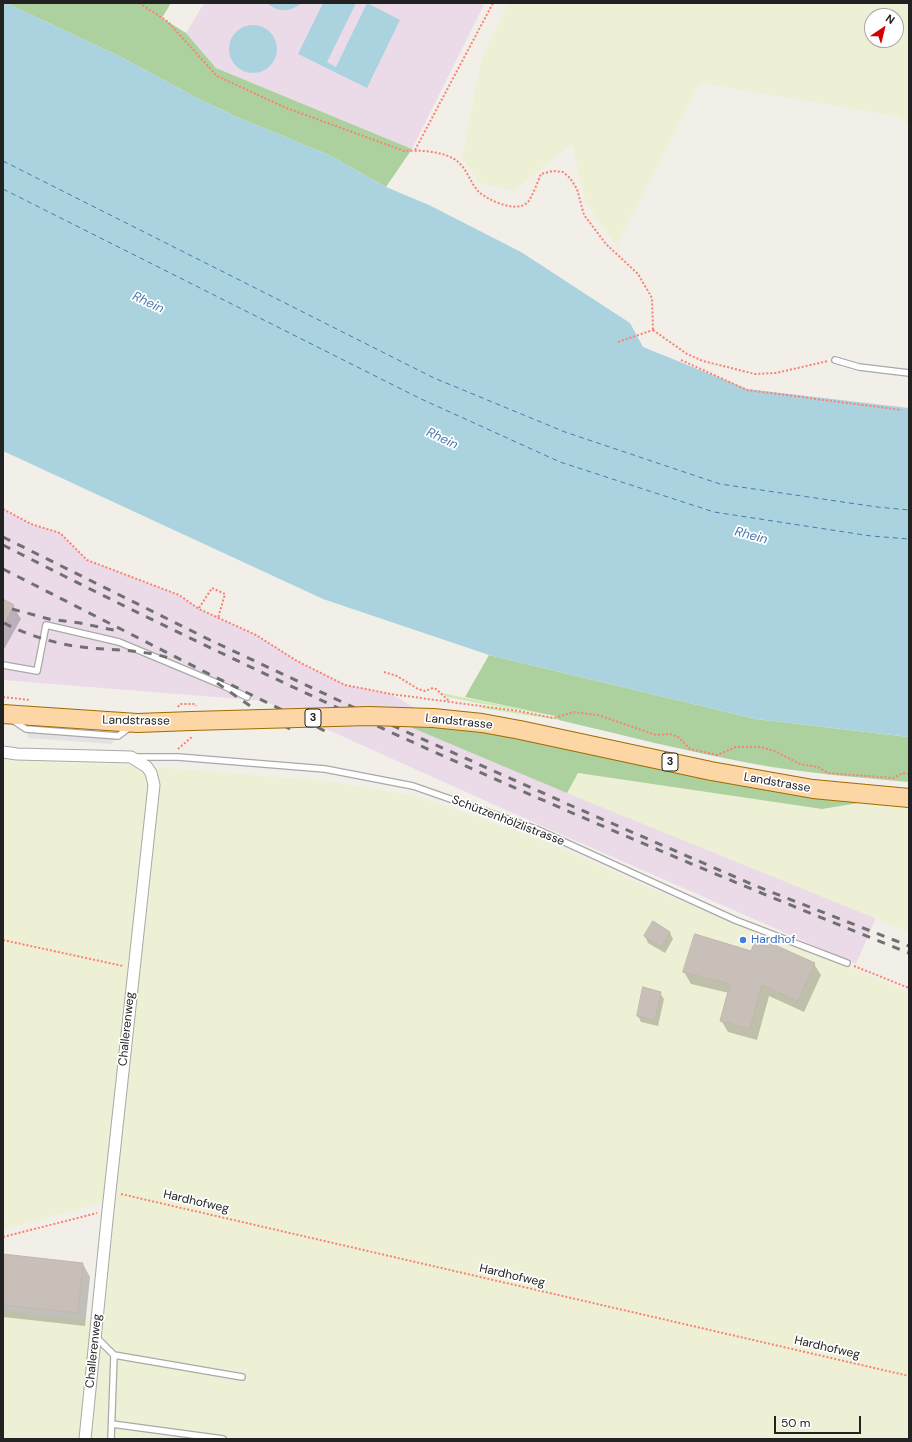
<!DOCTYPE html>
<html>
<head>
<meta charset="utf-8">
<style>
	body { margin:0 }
	#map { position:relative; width:912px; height:1442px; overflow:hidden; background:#f2efe9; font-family:"DM Sans",sans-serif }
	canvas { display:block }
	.frame { position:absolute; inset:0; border:4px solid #222; pointer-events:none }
	.north { position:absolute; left:864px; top:8px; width:40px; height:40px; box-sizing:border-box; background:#fff; border:1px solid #a7a7a7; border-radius:50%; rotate:35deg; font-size:11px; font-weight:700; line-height:16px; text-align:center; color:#222 }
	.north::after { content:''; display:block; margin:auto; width:14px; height:18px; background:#d40000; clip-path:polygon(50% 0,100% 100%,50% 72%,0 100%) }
	.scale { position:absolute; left:774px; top:1416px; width:87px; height:18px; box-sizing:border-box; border:2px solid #222; border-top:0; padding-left:5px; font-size:12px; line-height:14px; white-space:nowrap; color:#222; -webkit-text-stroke:3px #fff; paint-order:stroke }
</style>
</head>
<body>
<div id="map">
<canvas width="912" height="1442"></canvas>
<div class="frame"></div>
<div class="north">N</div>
<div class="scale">50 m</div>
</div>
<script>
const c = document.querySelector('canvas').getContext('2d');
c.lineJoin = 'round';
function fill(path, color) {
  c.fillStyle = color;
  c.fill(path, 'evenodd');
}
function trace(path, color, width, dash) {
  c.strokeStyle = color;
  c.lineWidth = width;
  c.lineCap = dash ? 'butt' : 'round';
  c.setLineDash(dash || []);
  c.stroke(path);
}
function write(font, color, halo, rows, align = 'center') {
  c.font = font + ' "DM Sans",sans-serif';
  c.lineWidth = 3.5;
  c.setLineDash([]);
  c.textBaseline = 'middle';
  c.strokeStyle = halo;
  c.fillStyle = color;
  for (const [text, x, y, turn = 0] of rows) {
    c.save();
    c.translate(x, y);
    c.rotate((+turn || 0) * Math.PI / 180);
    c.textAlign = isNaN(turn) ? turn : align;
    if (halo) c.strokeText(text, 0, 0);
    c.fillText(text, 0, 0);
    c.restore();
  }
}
fill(new Path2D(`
	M204 3H485L412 149 216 68 186 33Z
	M3 509 31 524 60 533 87 560 179 595 199 609 256 635 297 661 345 685 391 694 476 744 879 911 856 964 497 806 264 701 3 680Z`), '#ebdbe8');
fill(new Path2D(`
	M508 3H909V128L901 117 700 83 616 246 585 201 572 144 514 191 478 182 462 157 482 56ZM872 16H896V40H872Z
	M3 758 16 761 145 766 327 781 413 795 543 840 652 889 846 965 909 992V1439H3V1311L90 1321 105 1314 114 1213 103 1202 3 1230Z
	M577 773 822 809 865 802 909 805V932L567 793Z`), '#eef0d5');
fill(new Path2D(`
	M441 693 555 716 483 704 447 697Z
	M482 706 558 718 559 720 481 708Z`), '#cdebb0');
fill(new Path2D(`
	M6 3H171L162 18 186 33 216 68 412 149 386 187 329 155 239 118 197 98 121 57Z
	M489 655 756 719 909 737V782C855 777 802 773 749 763 685 751 622 735 559 720L555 716 465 697Z
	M408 726 489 732 865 802 822 809 578 773 567 793Z`), '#add19e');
fill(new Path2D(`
	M26 729 118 736 111 744 28 738Z`), '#e2e2e2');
fill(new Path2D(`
	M3 3H6L121 57 197 98 239 118 329 155 386 187 429 205 521 252 630 323 643 347 747 389 909 408V737L756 719 489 655 323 599 3 451Z
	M267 3H302C290 12 279 13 267 3Z
	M323 3H356L327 62 336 67 367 3 400 20 367 88 298 54Z
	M229 49a24 24 0 1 1 48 0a24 24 0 1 1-48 0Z`), '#aad3df');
fill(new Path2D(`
	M3 600 13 606 21 619 3 651Z
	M653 922 670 933 673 939 665 953 648 943 645 936Z
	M751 953 814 964 821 975 804 1012 769 996 757 1040 728 1032 721 1020 729 993 691 984 684 972Z
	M660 993 664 999 658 1026 641 1022 638 1016Z
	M3 1255 83 1264 90 1277 85 1326 3 1317Z`), '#0003');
trace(new Path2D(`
	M3 161 434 378 565 432 720 484 877 507 909 510
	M3 189 419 398 560 462 714 512 871 536 909 539`), '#4a7aab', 1, [5, 4]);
const building = new Path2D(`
	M3 599 14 605 3 625Z
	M653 921 670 932 661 947 644 936Z
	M695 934 751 951 757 937 815 963 798 1001 762 985 750 1029 720 1021 730 984 683 972Z
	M643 987 661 992 655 1020 637 1016Z
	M3 1254 83 1263 78 1313 3 1305Z`);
fill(building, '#c7bfb8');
trace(building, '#c4b6ab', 1);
const lane = new Path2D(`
	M835 360 859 367 909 373
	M3 665 37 671 46 625 119 642 222 685 247 697
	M14 721 26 729 118 736 130 727
	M135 757H178L325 769 413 786 536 829 735 920 847 963
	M96 1337 114 1355 242 1377
	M112 1424 223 1439
	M111 1439 114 1355`);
const street = new Path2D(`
	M3 752 17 754 131 757 147 767 151 773 154 785 108 1210 85 1439`);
const primary = new Path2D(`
	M3 714 137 723 192 721
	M433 718 482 723 520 730 711 771 813 789 909 798`);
trace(lane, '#a9a9a9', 8);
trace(street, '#a9a9a9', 13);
trace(primary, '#a06b00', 20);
trace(new Path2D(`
	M139 3 167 21 217 76 284 107 404 151C420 150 444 151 457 161 467 169 470 182 478 191 487 200 517 214 528 202 532 197 538 181 541 174L553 171 563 172 570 178 577 189 584 215 606 244 638 274 652 298 653 330
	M415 150 493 3
	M653 330 687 354 703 361 755 374 776 373 828 361
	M618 342 653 330
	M681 360 747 390 902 410
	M3 509 31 524 60 533 87 560 179 595 199 609 256 635 297 661 345 685 391 694 518 711 554 718 574 712 598 715 656 735 670 734 678 737 690 749 717 755 736 747H760L774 751 800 764 818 767 828 773 893 778 903 773 909 774
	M199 608 212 588 225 594 218 618
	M384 672 397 676 418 689 425 691 433 688 436 689 449 701
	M3 697 30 700
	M178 707 180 704H195L196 706
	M178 749 193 736
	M3 940 123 966
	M854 966 909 988
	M121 1194 909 1376
	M3 1237 97 1213`), '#fa8072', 2, [2, 2]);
trace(lane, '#fff', 5.5);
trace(street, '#fff', 11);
trace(primary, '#fcd6a4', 18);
trace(new Path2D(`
	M3 537 210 640 389 724 572 806 756 886 909 946
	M3 545C298 696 601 830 909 953
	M3 569 209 674 325 731
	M12 609 49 619 80 623 118 631
	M4 623C25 634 50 642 74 646 107 651 140 648 172 659
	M217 683 256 710 290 729`), '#707070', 3, [8, 8]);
const primaryBridge = new Path2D(`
	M192 721 369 716 433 718`);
trace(primaryBridge, '#a06b00', 20, []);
trace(primaryBridge, '#fcd6a4', 18);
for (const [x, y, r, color] of [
	[743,940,4,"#3f7fe0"]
]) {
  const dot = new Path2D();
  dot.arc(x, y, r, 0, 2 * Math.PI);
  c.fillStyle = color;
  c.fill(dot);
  trace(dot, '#fff', 1.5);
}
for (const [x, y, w] of [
	[313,718,16],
	[670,762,16]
]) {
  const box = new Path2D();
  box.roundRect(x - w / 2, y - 9, w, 18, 3);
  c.fillStyle = '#fff';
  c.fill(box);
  trace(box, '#222', 1);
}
write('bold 11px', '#222', null, [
	["3",313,718],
	["3",670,762]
]);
write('12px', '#222', '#fff', [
	["Landstrasse",136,721,1],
	["Landstrasse",459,722,6],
	["Landstrasse",777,783,10],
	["Schützenhölzlistrasse",508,821,21],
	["Challerenweg",127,1029,-84],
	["Hardhofweg",196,1202,13],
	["Hardhofweg",512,1276,13],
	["Hardhofweg",827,1348,13],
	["Challerenweg",94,1351,-84]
]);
write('12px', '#366cbe', '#fff', [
	["Hardhof",751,940]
], 'left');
write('italic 13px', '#4a7aab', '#fff', [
	["Rhein",148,303,25],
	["Rhein",442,439,25],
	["Rhein",751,536,15]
]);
</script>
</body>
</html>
